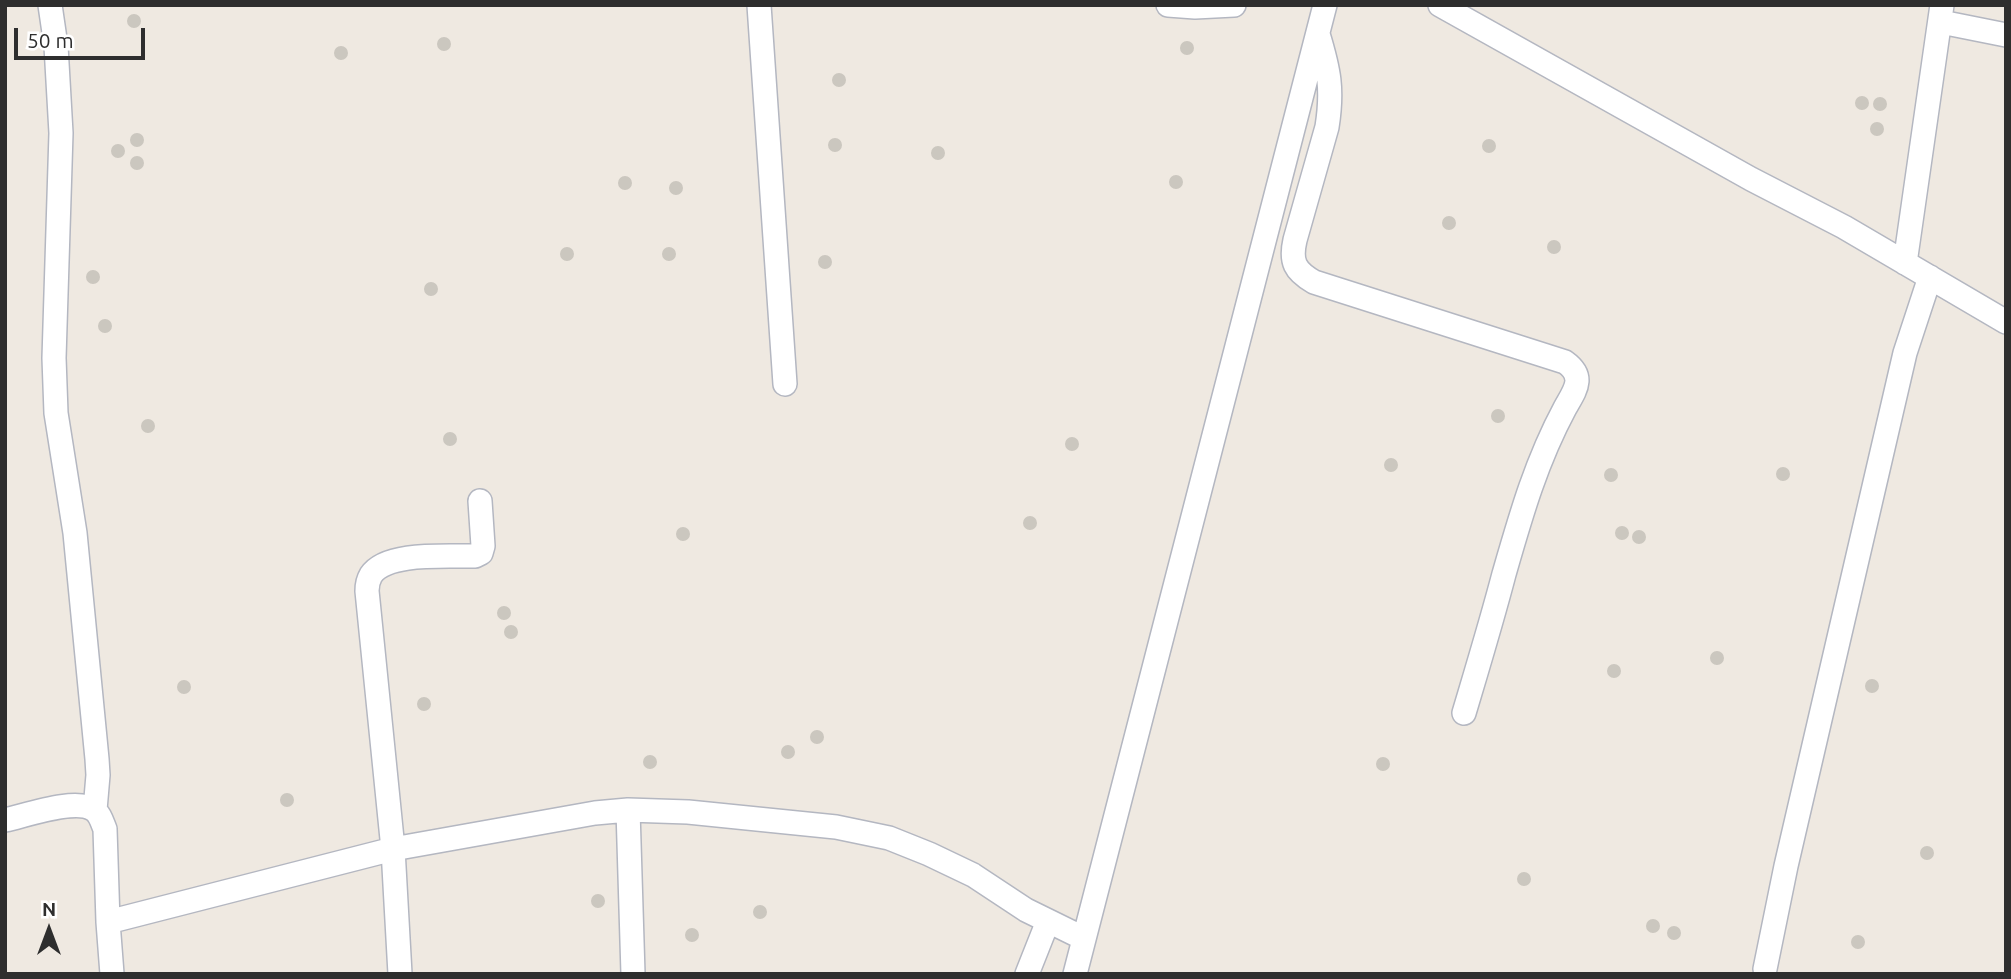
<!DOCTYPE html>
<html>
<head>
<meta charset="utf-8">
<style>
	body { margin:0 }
	#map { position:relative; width:2011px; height:979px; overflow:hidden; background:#efe9e1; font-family:Ubuntu,sans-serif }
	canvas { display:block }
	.frame { position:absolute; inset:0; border:7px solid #2e2e2e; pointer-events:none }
	.north { position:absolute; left:14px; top:895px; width:70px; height:70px; -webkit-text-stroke:5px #fff; paint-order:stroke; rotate:0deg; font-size:19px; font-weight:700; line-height:28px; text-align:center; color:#2e2e2e }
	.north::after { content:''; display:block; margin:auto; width:24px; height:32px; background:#2e2e2e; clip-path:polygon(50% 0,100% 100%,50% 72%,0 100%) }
	.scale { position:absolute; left:14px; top:28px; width:131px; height:32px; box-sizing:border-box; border:4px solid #2e2e2e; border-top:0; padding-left:9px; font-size:21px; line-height:24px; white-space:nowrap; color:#2e2e2e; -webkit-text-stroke:5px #fff; paint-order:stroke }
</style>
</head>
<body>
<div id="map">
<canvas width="2011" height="979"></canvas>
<div class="frame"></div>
<div class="north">N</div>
<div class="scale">50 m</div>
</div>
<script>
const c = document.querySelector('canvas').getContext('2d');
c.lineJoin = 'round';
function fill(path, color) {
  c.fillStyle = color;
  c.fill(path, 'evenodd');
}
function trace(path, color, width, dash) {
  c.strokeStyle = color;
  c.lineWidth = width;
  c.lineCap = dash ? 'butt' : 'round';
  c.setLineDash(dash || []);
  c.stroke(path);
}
fill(new Path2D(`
	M127 21a7 7 0 1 1 14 0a7 7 0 1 1-14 0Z
	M437 44a7 7 0 1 1 14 0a7 7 0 1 1-14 0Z
	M1180 48a7 7 0 1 1 14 0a7 7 0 1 1-14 0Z
	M334 53a7 7 0 1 1 14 0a7 7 0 1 1-14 0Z
	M832 80a7 7 0 1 1 14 0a7 7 0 1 1-14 0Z
	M1855 103a7 7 0 1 1 14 0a7 7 0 1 1-14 0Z
	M1873 104a7 7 0 1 1 14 0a7 7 0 1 1-14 0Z
	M1870 129a7 7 0 1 1 14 0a7 7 0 1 1-14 0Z
	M130 140a7 7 0 1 1 14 0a7 7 0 1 1-14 0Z
	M828 145a7 7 0 1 1 14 0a7 7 0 1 1-14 0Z
	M1482 146a7 7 0 1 1 14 0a7 7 0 1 1-14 0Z
	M111 151a7 7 0 1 1 14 0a7 7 0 1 1-14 0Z
	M931 153a7 7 0 1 1 14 0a7 7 0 1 1-14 0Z
	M130 163a7 7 0 1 1 14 0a7 7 0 1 1-14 0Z
	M1169 182a7 7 0 1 1 14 0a7 7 0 1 1-14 0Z
	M618 183a7 7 0 1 1 14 0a7 7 0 1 1-14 0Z
	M669 188a7 7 0 1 1 14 0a7 7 0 1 1-14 0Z
	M1442 223a7 7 0 1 1 14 0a7 7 0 1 1-14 0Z
	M1547 247a7 7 0 1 1 14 0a7 7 0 1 1-14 0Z
	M560 254a7 7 0 1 1 14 0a7 7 0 1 1-14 0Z
	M662 254a7 7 0 1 1 14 0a7 7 0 1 1-14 0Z
	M818 262a7 7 0 1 1 14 0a7 7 0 1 1-14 0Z
	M86 277a7 7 0 1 1 14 0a7 7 0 1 1-14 0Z
	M424 289a7 7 0 1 1 14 0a7 7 0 1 1-14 0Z
	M98 326a7 7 0 1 1 14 0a7 7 0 1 1-14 0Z
	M1491 416a7 7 0 1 1 14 0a7 7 0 1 1-14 0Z
	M141 426a7 7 0 1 1 14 0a7 7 0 1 1-14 0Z
	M443 439a7 7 0 1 1 14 0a7 7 0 1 1-14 0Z
	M1065 444a7 7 0 1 1 14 0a7 7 0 1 1-14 0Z
	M1384 465a7 7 0 1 1 14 0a7 7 0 1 1-14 0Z
	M1776 474a7 7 0 1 1 14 0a7 7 0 1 1-14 0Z
	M1604 475a7 7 0 1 1 14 0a7 7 0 1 1-14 0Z
	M1023 523a7 7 0 1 1 14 0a7 7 0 1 1-14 0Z
	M1615 533a7 7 0 1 1 14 0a7 7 0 1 1-14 0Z
	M676 534a7 7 0 1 1 14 0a7 7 0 1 1-14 0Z
	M1632 537a7 7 0 1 1 14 0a7 7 0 1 1-14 0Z
	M497 613a7 7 0 1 1 14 0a7 7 0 1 1-14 0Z
	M504 632a7 7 0 1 1 14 0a7 7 0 1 1-14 0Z
	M1710 658a7 7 0 1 1 14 0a7 7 0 1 1-14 0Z
	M1607 671a7 7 0 1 1 14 0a7 7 0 1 1-14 0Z
	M1865 686a7 7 0 1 1 14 0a7 7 0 1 1-14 0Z
	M177 687a7 7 0 1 1 14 0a7 7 0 1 1-14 0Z
	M417 704a7 7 0 1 1 14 0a7 7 0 1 1-14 0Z
	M810 737a7 7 0 1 1 14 0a7 7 0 1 1-14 0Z
	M781 752a7 7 0 1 1 14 0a7 7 0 1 1-14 0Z
	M643 762a7 7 0 1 1 14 0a7 7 0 1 1-14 0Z
	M1376 764a7 7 0 1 1 14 0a7 7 0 1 1-14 0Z
	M280 800a7 7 0 1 1 14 0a7 7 0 1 1-14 0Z
	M1920 853a7 7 0 1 1 14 0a7 7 0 1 1-14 0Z
	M1517 879a7 7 0 1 1 14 0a7 7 0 1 1-14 0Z
	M591 901a7 7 0 1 1 14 0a7 7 0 1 1-14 0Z
	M753 912a7 7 0 1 1 14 0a7 7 0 1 1-14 0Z
	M1646 926a7 7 0 1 1 14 0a7 7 0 1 1-14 0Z
	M1667 933a7 7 0 1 1 14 0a7 7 0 1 1-14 0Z
	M685 935a7 7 0 1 1 14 0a7 7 0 1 1-14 0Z
	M1851 942a7 7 0 1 1 14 0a7 7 0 1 1-14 0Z`), '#cbc7bf');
const minor = new Path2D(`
	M50 5 56 46 61 133 54 358 56 413 75 533 97 759 98 775 95 810
	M759 5 785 384
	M1168 5 1195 7 1234 5
	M1440 5 1751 179 1844 227 2006 322
	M1941 22 2006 35
	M1318 34C1329 70 1333 89 1327 127L1295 240C1290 262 1295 271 1314 282L1565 362C1586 377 1575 390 1565 408 1536 462 1521 515 1504 574 1492 620 1478 666 1464 713
	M1905 263 1942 5
	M628 810 633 974
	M5 820C25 816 76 797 94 810 100 814 102 822 105 829L108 922 112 974
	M108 922 393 849 595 813 628 810 688 812 836 827 889 838 929 854 973 875 1026 910 1083 938
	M1765 969 1786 866 1905 353 1930 277
	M400 974 393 849 367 591C367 586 368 580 371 575 387 551 448 557 475 556L481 553 483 546 480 501
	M1027 974 1048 921
	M1075 974 1325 5`);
trace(minor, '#b4b7c1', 26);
trace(minor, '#fff', 23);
</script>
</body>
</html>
